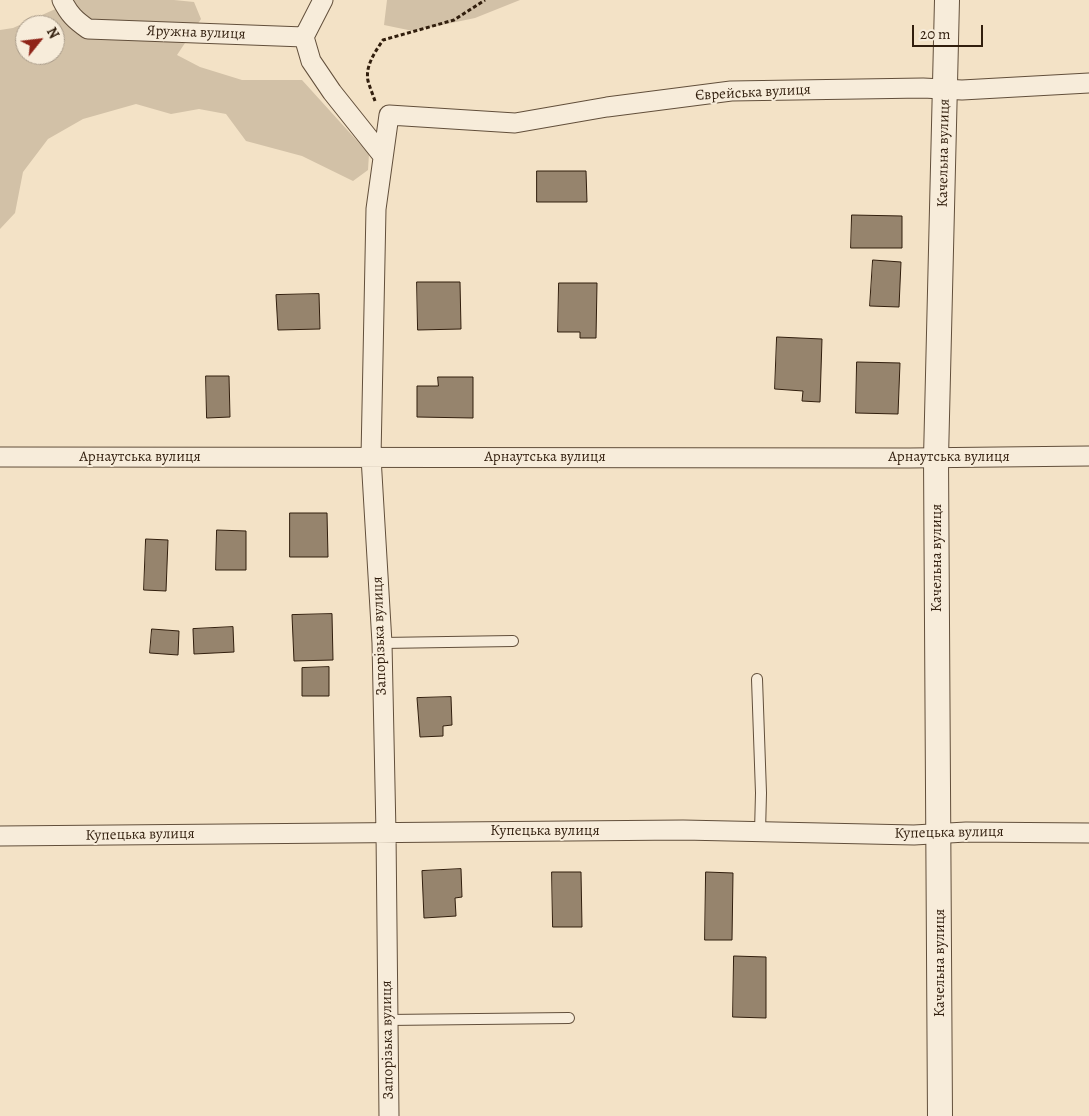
<!DOCTYPE html>
<html>
<head>
<meta charset="utf-8">
<style>
	body { margin:0 }
	#map { position:relative; width:1089px; height:1116px; overflow:hidden; background:#f3e2c6; font-family:Alegreya,serif }
	canvas { display:block }
	.north { position:absolute; left:15px; top:15px; width:50px; height:50px; box-sizing:border-box; background:#f7ecda; border:1px solid #a89a88; border-radius:50%; rotate:61deg; font-size:14px; font-weight:700; line-height:20px; text-align:center; color:#311e0d }
	.north::after { content:''; display:block; margin:auto; width:18px; height:22px; background:#8f2418; clip-path:polygon(50% 0,100% 100%,50% 72%,0 100%) }
	.scale { position:absolute; left:912px; top:25px; width:71px; height:22px; box-sizing:border-box; border:2px solid #311e0d; border-top:0; padding-left:6px; font-size:15px; line-height:18px; white-space:nowrap; color:#311e0d; -webkit-text-stroke:4px #f7ecda; paint-order:stroke }
</style>
</head>
<body>
<div id="map">
<canvas width="1089" height="1116"></canvas>
<div class="north">N</div>
<div class="scale">20 m</div>
</div>
<script>
const c = document.querySelector('canvas').getContext('2d');
c.lineJoin = 'round';
function fill(path, color) {
  c.fillStyle = color;
  c.fill(path, 'evenodd');
}
function trace(path, color, width, dash) {
  c.strokeStyle = color;
  c.lineWidth = width;
  c.lineCap = dash ? 'butt' : 'round';
  c.setLineDash(dash || []);
  c.stroke(path);
}
function write(font, color, halo, rows, align = 'center') {
  c.font = font + ' Alegreya,serif';
  c.lineWidth = 4;
  c.setLineDash([]);
  c.textBaseline = 'middle';
  c.strokeStyle = halo;
  c.fillStyle = color;
  for (const [text, x, y, turn = 0] of rows) {
    c.save();
    c.translate(x, y);
    c.rotate((+turn || 0) * Math.PI / 180);
    c.textAlign = isNaN(turn) ? turn : align;
    if (halo) c.strokeText(text, 0, 0);
    c.fillText(text, 0, 0);
    c.restore();
  }
}
fill(new Path2D(`
	M71 0H174L194 2 201 19 177 55 200 67 242 80H302L369 154 368 170 353 181 302 156 246 141 226 114 199 109 171 114 136 104 83 119 48 139 23 172 15 213 0 229V30L13 28 71 2ZM25 25H55V55H25Z
	M387 0H520L475 18 413 31 384 25Z`), '#d2c1a7');
const building = new Path2D(`
	M537 171H586L587 202H537Z
	M852 215 902 216V248H851Z
	M873 260 901 262 899 307 870 306Z
	M417 282H460L461 329 418 330Z
	M559 283H597L596 338H580V332H558Z
	M319 294 320 329 278 330 276 295Z
	M777 337 822 339 820 402 802 401 803 391 775 389Z
	M857 362 900 363 898 414 856 413Z
	M206 376H229L230 417 207 418Z
	M438 377H473V418L417 417V386H438Z
	M290 513H327L328 557H290Z
	M217 530 246 531V570H216Z
	M146 539 168 540 166 591 144 590Z
	M332 614 333 660 294 661 292 615Z
	M233 627 234 652 194 654 193 629Z
	M152 629 179 631 178 655 150 653Z
	M329 667V696H302V668Z
	M451 697 452 725 443 726V736L420 737 417 698Z
	M461 869 462 897 455 898 456 916 424 918 422 871Z
	M552 872H581L582 927H553Z
	M706 872 733 873 732 940H705Z
	M734 956 766 957V1018L733 1017Z`);
fill(building, '#96846d');
trace(building, '#311e0d', 1);
const service = new Path2D(`
	M382 643 513 641
	M757 679 761 793 760 832
	M387 1020 569 1018`);
const minor = new Path2D(`
	M62 0C69 14 75 20 88 29L304 37
	M323 0 304 37 311 61 332 92 383 156
	M0 457 910 458 1089 456
	M0 836 683 830 914 835 966 832 1089 833
	M389 1116 386 833 382 643 371 457 376 209 389 115 515 123 607 107 731 91 923 88 962 90 1089 83`);
const tertiary = new Path2D(`
	M940 1116 936 458 947 0`);
trace(service, '#624f3b', 12);
trace(minor, '#624f3b', 21);
trace(tertiary, '#624f3b', 26);
trace(new Path2D(`
	M375 101C373 95 370 88 368 81 365 66 375 52 383 40L454 20 485 0`), '#311e0d', 3, [4, 2.5]);
trace(service, '#f7ecda', 10);
trace(minor, '#f7ecda', 19);
trace(tertiary, '#f7ecda', 24);
write('15px', '#311e0d', '#f7ecda', [
	["Яружна вулиця",196,33,2],
	["Єврейська вулиця",753,93,-3],
	["Качельна вулиця",944,153,-89],
	["Арнаутська вулиця",140,457],
	["Арнаутська вулиця",545,457],
	["Арнаутська вулиця",949,457],
	["Качельна вулиця",937,558,-90],
	["Запорізька вулиця",380,636,-92],
	["Купецька вулиця",545,831],
	["Купецька вулиця",949,833,-1],
	["Купецька вулиця",140,835,-1],
	["Качельна вулиця",940,963,-90],
	["Запорізька вулиця",388,1040,-91]
]);
</script>
</body>
</html>
